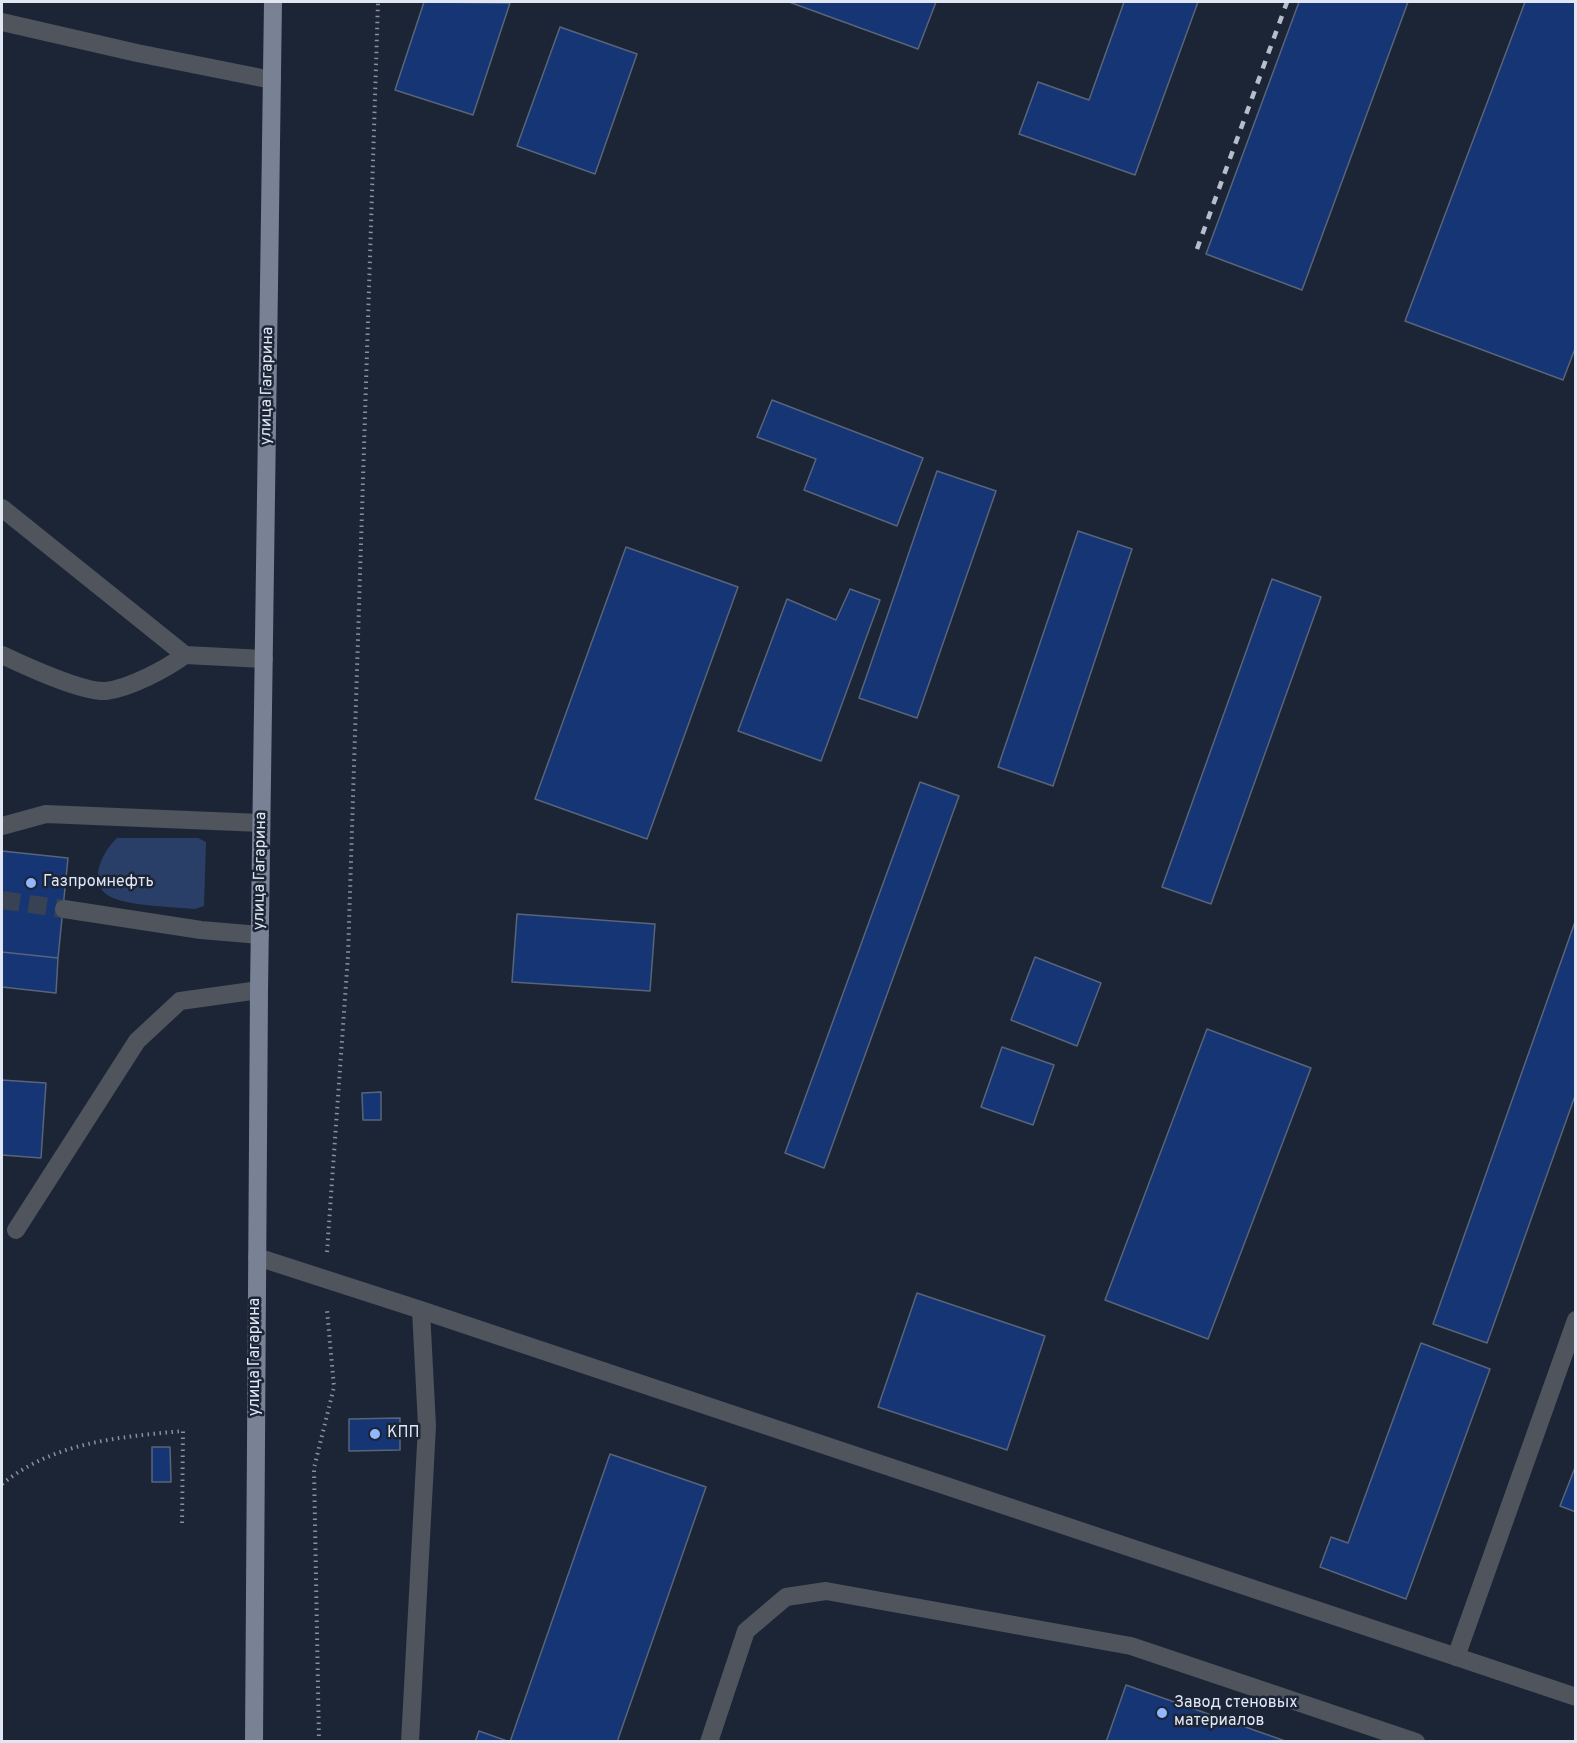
<!DOCTYPE html>
<html>
<head>
<meta charset="utf-8">
<style>
	body { margin:0 }
	#map { position:relative; width:1577px; height:1743px; overflow:hidden; background:#1c2536; font-family:Overpass,sans-serif }
	canvas { display:block }
	.frame { position:absolute; inset:0; border:3px solid #e0e7f3; pointer-events:none }
</style>
</head>
<body>
<div id="map">
<canvas width="1577" height="1743"></canvas>
<div class="frame"></div>
</div>
<script>
const c = document.querySelector('canvas').getContext('2d');
c.lineJoin = 'round';
function fill(path, color) {
  c.fillStyle = color;
  c.fill(path, 'evenodd');
}
function trace(path, color, width, dash) {
  c.strokeStyle = color;
  c.lineWidth = width;
  c.lineCap = dash ? 'butt' : 'round';
  c.setLineDash(dash || []);
  c.stroke(path);
}
function write(font, color, halo, rows, align = 'center') {
  c.font = font + ' Overpass,sans-serif';
  c.lineWidth = 5;
  c.setLineDash([]);
  c.textBaseline = 'middle';
  c.strokeStyle = halo;
  c.fillStyle = color;
  for (const [text, x, y, turn = 0] of rows) {
    c.save();
    c.translate(x, y);
    c.rotate((+turn || 0) * Math.PI / 180);
    c.textAlign = isNaN(turn) ? turn : align;
    if (halo) c.strokeText(text, 0, 0);
    c.fillText(text, 0, 0);
    c.restore();
  }
}
fill(new Path2D(`
	M117 838H198L206 842 204 906 195 909C173 907 135 906 116 899 85 889 100 854 117 838Z`), '#2a3f67');
const building = new Path2D(`
	M424 2 510 3 473 115 395 90Z
	M789 2H936L918 49Z
	M1124 2H1198L1135 175 1019 134 1038 82 1089 100Z
	M1299 2H1408L1302 290 1206 254Z
	M1525 2H1576V346L1563 380 1405 321Z
	M560 27 637 54 595 174 517 146Z
	M772 400 923 458 897 526 804 490 816 459 757 437Z
	M937 471 996 491 917 718 859 698Z
	M1078 531 1132 549 1053 786 998 767Z
	M626 547 738 587 647 839 535 799Z
	M1272 579 1321 597 1211 904 1162 887Z
	M850 589 880 600 821 761 738 731 787 599 836 620Z
	M920 782 959 796 824 1168 785 1153Z
	M2 851 68 858 58 958 2 952Z
	M517 914 655 924 650 991 512 982Z
	M1576 919V1093L1487 1343 1433 1324Z
	M2 952 58 958 56 993 2 987Z
	M1035 957 1101 983 1077 1046 1011 1020Z
	M1207 1029 1311 1068 1208 1339 1105 1300Z
	M1002 1047 1054 1065 1033 1125 981 1107Z
	M2 1080 46 1083 41 1158 2 1155Z
	M381 1092V1120H363L362 1093Z
	M917 1293 1045 1336 1007 1450 878 1407Z
	M1421 1343 1490 1369 1406 1599 1320 1567 1331 1537 1348 1543Z
	M400 1418V1450L349 1451V1419Z
	M152 1447H170L171 1482H152Z
	M610 1454 706 1487 617 1742H510Z
	M1576 1465V1512L1560 1506Z
	M1126 1685 1288 1742H1106Z
	M479 1731 510 1742H475Z`);
fill(building, '#163574');
trace(building, '#596479', 1.5);
trace(new Path2D(`
	M2 900 64 909`), '#394252', 18, [18, 9]);
trace(new Path2D(`
	M327 1252 348 956 378 2
	M2 1484C54 1442 119 1437 183 1431L182 1527
	M319 1742 314 1468 334 1387 327 1310`), '#88909e', 4, [1.5, 4.5]);
trace(new Path2D(`
	M2 22 137 53 272 80
	M2 508 185 655 264 659
	M2 655C23 665 84 693 106 691 130 688 166 669 185 655
	M2 826 46 814 261 823
	M64 909 201 930 260 935
	M16 1230 137 1041 180 1001 259 990
	M257 1257 421 1310 1576 1697
	M1456 1657 1576 1320
	M410 1742 427 1426 421 1310
	M709 1742 746 1631 786 1597 826 1591 1131 1646 1416 1742`), '#4f545d', 18);
trace(new Path2D(`
	M254 1742 259 990 273 2`), '#788294', 18);
trace(new Path2D(`
	M1197 249 1287 2`), '#b7becb', 4.5, [8, 8]);
for (const [x, y, r, color] of [
	[31,883,6,"#92b7fd"],
	[375,1434,6,"#92b7fd"],
	[1162,1713,6,"#92b7fd"]
]) {
  const dot = new Path2D();
  dot.arc(x, y, r, 0, 2 * Math.PI);
  c.fillStyle = color;
  c.fill(dot);
  trace(dot, '#1c2536', 2);
}
write('16px', '#e0e7f3', '#1c2536', [
	["улица Гагарина",268,386,-89],
	["улица Гагарина",261,871,-89],
	["улица Гагарина",256,1357,-90]
]);
write('16px', '#e0e7f3', '#1c2536', [
	["Газпромнефть",43,883],
	["КПП",387,1434],
	["Завод стеновых",1174,1704],
	["материалов",1174,1722]
], 'left');
</script>
</body>
</html>
